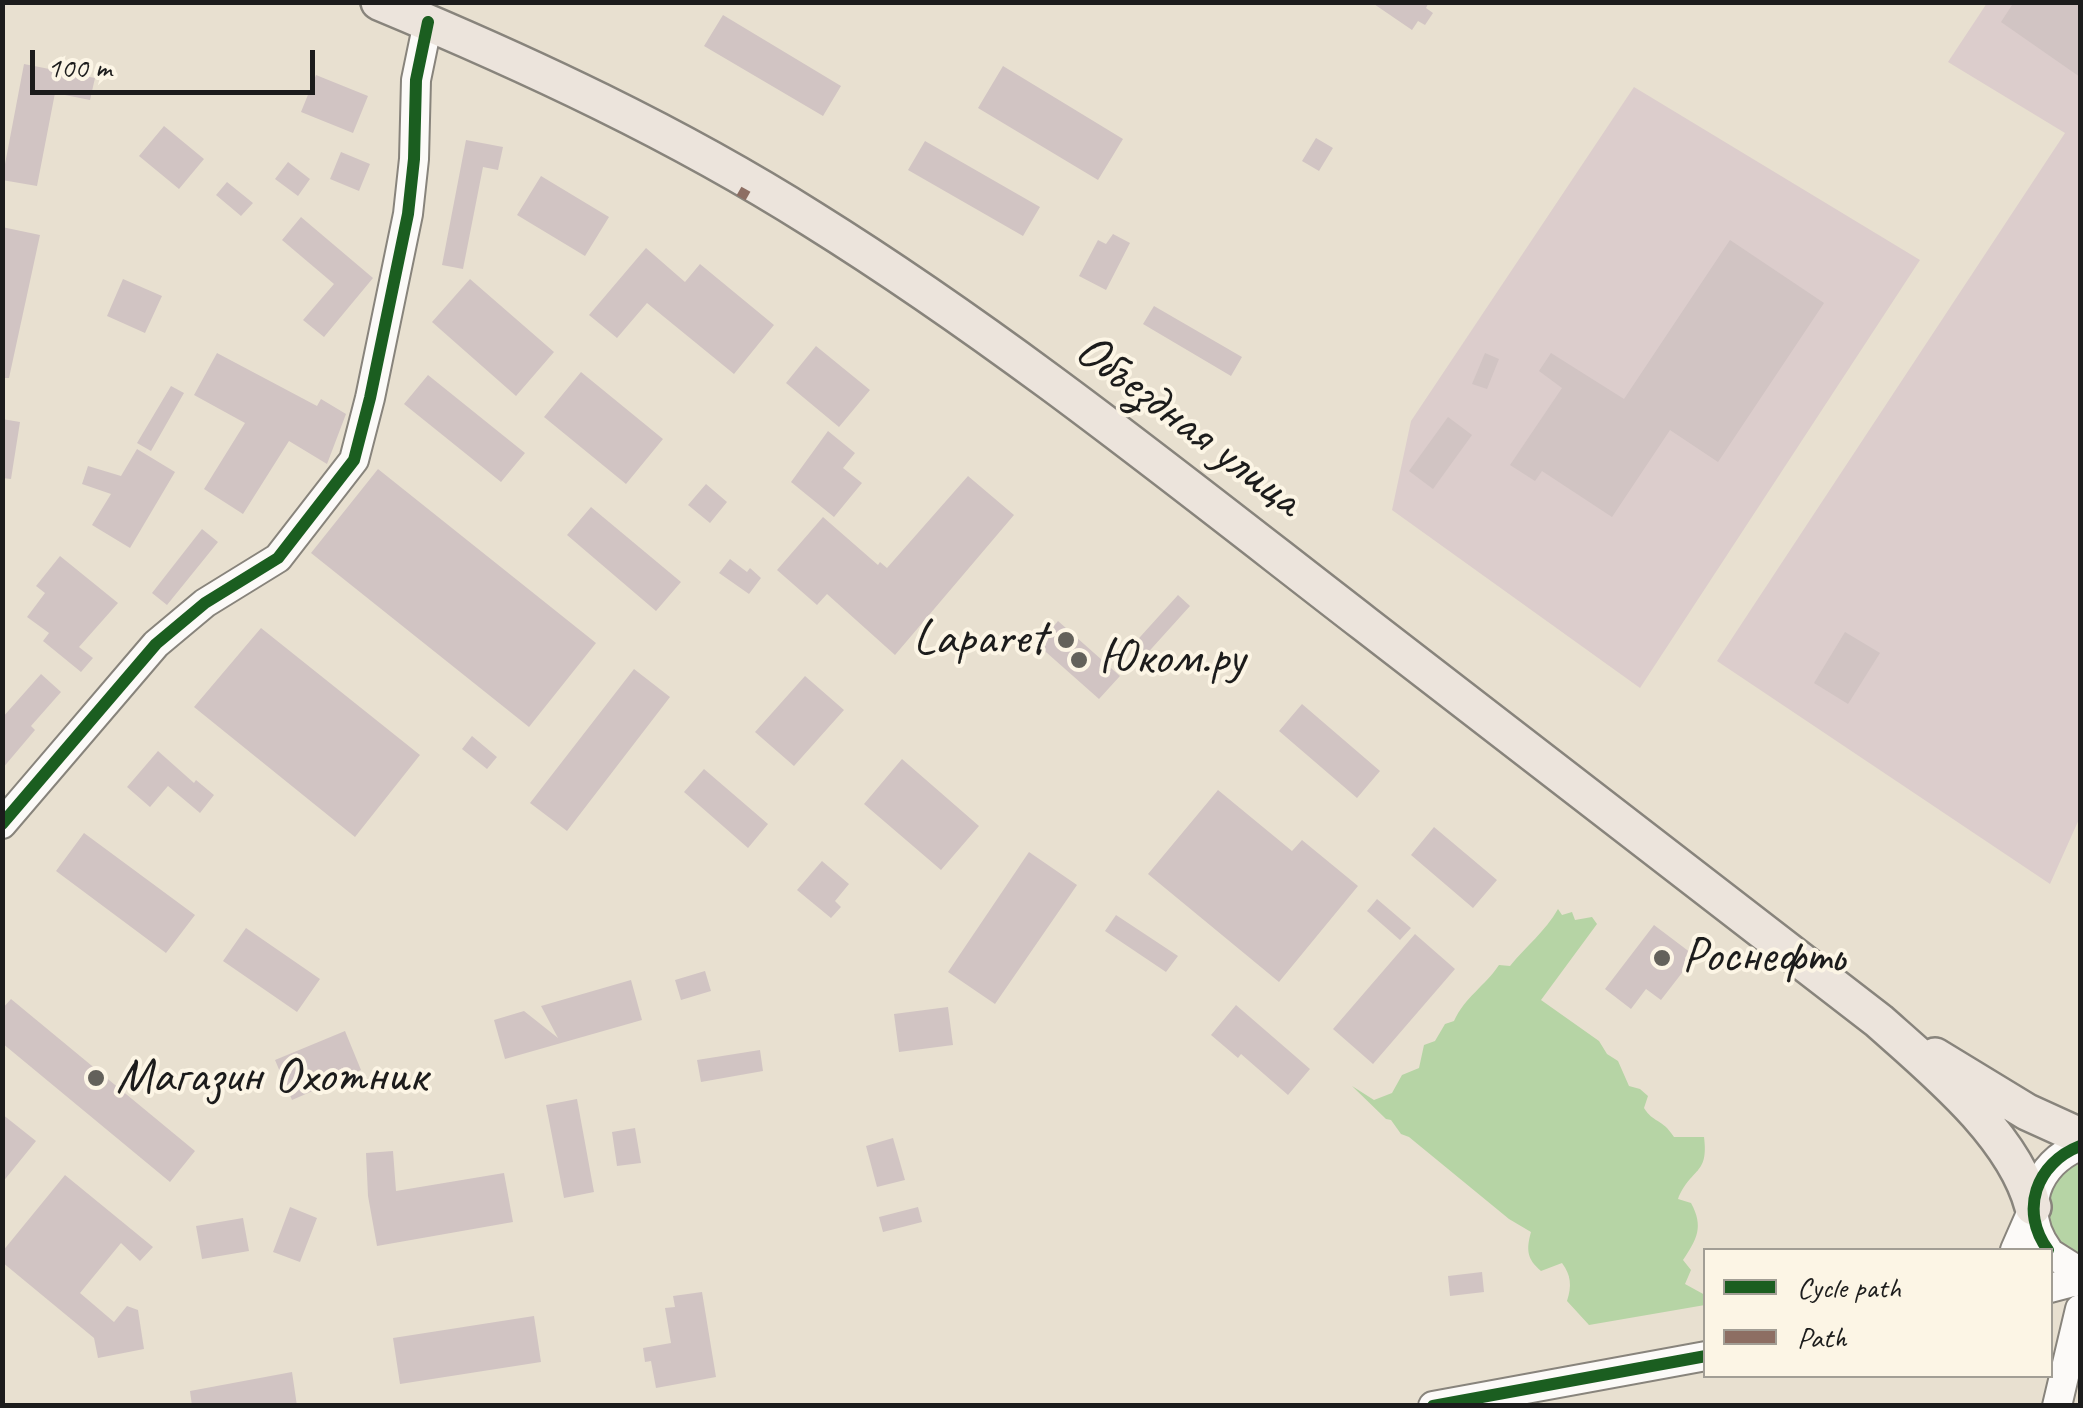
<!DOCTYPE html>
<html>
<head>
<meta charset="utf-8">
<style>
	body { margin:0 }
	#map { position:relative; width:2083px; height:1408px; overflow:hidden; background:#e8e0d0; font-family:Caveat,sans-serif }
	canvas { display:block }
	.frame { position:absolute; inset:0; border:5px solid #1c1c1c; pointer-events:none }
	.legend { position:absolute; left:1703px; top:1248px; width:350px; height:130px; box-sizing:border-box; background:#fcf5e5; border:2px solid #a29e95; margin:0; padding:12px 18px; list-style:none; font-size:30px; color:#1c1c1c }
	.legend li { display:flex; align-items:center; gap:20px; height:50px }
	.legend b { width:50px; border:2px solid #a29e95 }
	.scale { position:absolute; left:30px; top:50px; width:285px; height:45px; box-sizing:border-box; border:5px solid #1c1c1c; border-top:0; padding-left:12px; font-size:30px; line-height:35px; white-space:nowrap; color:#1c1c1c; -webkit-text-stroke:8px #fcf5e5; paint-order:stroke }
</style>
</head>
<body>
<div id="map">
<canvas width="2083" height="1408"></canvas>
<div class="frame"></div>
<ul class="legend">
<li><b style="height:12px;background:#1b5e20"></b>Cycle path</li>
<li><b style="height:12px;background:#8d6e63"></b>Path</li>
</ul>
<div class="scale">100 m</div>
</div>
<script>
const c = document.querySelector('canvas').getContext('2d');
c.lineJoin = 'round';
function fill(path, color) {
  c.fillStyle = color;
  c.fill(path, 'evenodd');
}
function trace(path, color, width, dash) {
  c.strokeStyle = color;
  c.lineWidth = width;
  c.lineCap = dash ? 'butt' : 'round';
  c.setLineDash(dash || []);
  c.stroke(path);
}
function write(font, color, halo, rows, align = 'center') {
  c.font = font + ' Caveat,sans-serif';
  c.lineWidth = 8;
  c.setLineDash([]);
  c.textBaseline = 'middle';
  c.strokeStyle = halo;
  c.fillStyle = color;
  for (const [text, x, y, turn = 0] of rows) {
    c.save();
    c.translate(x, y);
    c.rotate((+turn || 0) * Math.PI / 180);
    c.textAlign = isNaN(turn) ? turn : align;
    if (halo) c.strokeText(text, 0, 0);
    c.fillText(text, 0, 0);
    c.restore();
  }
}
fill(new Path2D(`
	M1987 3H2080V817L2050 884 1717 661 2065 133 1948 62Z
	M1634 87 1920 260 1640 688 1392 510 1411 421Z`), '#dccdcc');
fill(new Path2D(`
	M1558 909 1562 915 1572 912 1575 920 1592 917 1597 924 1541 1000 1599 1041 1607 1054 1618 1061 1629 1086 1640 1089 1648 1096 1644 1108C1653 1123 1662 1118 1674 1137H1704C1709 1176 1691 1167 1678 1199L1691 1203C1704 1227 1697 1239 1683 1260L1691 1270 1685 1284 1705 1295V1305L1589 1325 1567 1301C1572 1286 1571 1275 1562 1263L1541 1271C1527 1259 1526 1250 1531 1232L1509 1219 1409 1137 1401 1134 1391 1120 1386 1119 1352 1086 1374 1100 1392 1093 1402 1075 1419 1068 1424 1045 1435 1041 1445 1024 1454 1021C1465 997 1485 986 1499 965L1510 966C1526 946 1545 932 1558 909Z
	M2080 1157V1260C2046 1241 2046 1223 2048 1187Z`), '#b6d4a5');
fill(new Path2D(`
	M1371 2H1429L1426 8 1433 13 1425 25 1418 21 1412 30Z
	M2014 2H2080V77L2001 22Z
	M723 15 841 86 823 116 704 46Z
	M24 64 95 78 90 100 55 93 37 186 2 180Z
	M1003 66 1123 139 1098 180 978 108Z
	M316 75 368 96 353 133 301 112Z
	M164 126 204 159 179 189 139 156Z
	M1316 138 1333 148 1319 171 1302 161Z
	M466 140 503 147 498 170 483 167 463 269 442 265Z
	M925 141 1040 207 1023 236 908 170Z
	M341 152 370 164 359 191 330 179Z
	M288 162 310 179 298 196 275 179Z
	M541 176 609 217 585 256 517 215Z
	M227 182 253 203 241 216 216 195Z
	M301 217 373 278 324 337 303 320 334 284 282 240Z
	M2 227 40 235 9 378H2Z
	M1113 234 1130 243 1106 290 1079 276 1098 240 1106 244Z
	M1730 240 1824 303 1718 462 1670 430 1612 517 1542 471 1535 481 1510 465 1562 388 1539 371 1551 353 1624 399Z
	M646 248 685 282 700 264 774 325 734 374 647 303 617 338 589 315Z
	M123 279 162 296 145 333 107 316Z
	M470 279 554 352 516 396 432 322Z
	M1154 306 1242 357 1231 376 1143 324Z
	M816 346 870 390 839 427 786 383Z
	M217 353 317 406 321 399 346 414 327 464 289 441 243 514 204 489 245 423 194 395Z
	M1485 353 1499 359 1487 389 1472 384Z
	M581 372 663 439 626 484 544 417Z
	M428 375 525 453 501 482 404 404Z
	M171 386 184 393 151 451 137 443Z
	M1448 417 1472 435 1433 489 1409 471Z
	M2 419 20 422 11 479 2 478Z
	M828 431 855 453 843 468 862 483 834 517 791 482Z
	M137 449 175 472 130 548 92 525 111 494 82 484 88 466 121 476Z
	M378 469 596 643 529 727 311 553Z
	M968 476 1014 515 895 655 827 594 817 605 777 570 823 517 878 565 880 562 887 568Z
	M706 484 727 502 710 523 688 505Z
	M591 507 681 582 656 611 567 535Z
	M202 529 218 542 167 605 152 593Z
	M60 556 118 603 79 647 93 658 81 672 43 641 49 633 27 617 45 593 36 586Z
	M730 559 747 572 750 568 761 578 749 594 719 573Z
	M1178 595 1190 606 1143 658 1131 647Z
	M1058 621 1120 676 1099 699 1038 645Z
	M261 628 420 755 355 837 194 707Z
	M1845 632 1880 653 1848 704 1814 683Z
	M634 669 670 697 567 831 530 803Z
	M41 674 61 692 31 726 35 730 2 769V718Z
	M805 676 844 710 794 766 755 732Z
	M1302 704 1380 771 1357 798 1279 731Z
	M472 736 497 757 487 769 462 749Z
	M158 751 194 783 196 780 214 795 200 813 168 786 150 807 127 787Z
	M902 759 979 826 941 870 864 804Z
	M704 769 768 824 748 848 684 792Z
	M1218 790 1292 851 1302 840 1358 886 1279 982 1148 874Z
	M1434 827 1497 880 1473 908 1411 855Z
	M84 833 195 915 166 953 56 871Z
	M1029 852 1077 885 995 1004 948 972Z
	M822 861 849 884 835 901 841 907 831 918 797 890Z
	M1377 899 1411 928 1400 940 1367 911Z
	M1116 915 1178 956 1166 972 1105 931Z
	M1654 925 1695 956 1661 1000 1646 989 1631 1009 1605 989Z
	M246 928 320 979 297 1012 223 961Z
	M1415 934 1455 969 1373 1064 1333 1029Z
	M705 971 711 991 681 1000 675 980Z
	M631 980 642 1020 505 1059 494 1020 524 1011 558 1038 541 1006Z
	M11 999 195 1151 170 1182 2 1043V1009Z
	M1236 1005 1310 1069 1288 1095 1241 1054 1238 1058 1211 1035Z
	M948 1007 953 1045 899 1052 894 1014Z
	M345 1031 361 1070 292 1100 275 1060Z
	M760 1050 763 1071 701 1082 697 1060Z
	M577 1099 594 1192 564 1198 546 1105Z
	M2 1114 36 1141 2 1183Z
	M635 1128 641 1163 617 1166 612 1132Z
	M893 1138 905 1180 877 1187 866 1146Z
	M393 1151 396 1191 504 1173 513 1222 377 1246 368 1196 366 1153Z
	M65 1175 153 1247 140 1261 121 1243 80 1293 114 1322 127 1306 138 1310 144 1349 98 1358 94 1338 2 1262V1252Z
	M290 1207 317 1218 300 1262 273 1252Z
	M918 1207 922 1222 883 1232 879 1217Z
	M243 1218 249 1251 202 1259 196 1226Z
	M1482 1272 1484 1292 1450 1296 1448 1276Z
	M702 1292 716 1377 656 1388 651 1361 645 1362 643 1348 671 1343 665 1308 675 1307 673 1296Z
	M534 1316 541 1362 400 1384 393 1338Z
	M292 1372 297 1406H192L190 1391Z`), '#d1c4c3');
const minor = new Path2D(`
	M2 824 156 644 205 603 278 558 354 460 370 398 408 214 414 159 416 80 428 22
	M2015 1250 2033 1209
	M2048 1250C2019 1211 2036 1163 2080 1146
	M2050 1253 2080 1272
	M2050 1288 2080 1280
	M1433 1406 1706 1356
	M2057 1406 2080 1309`);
const major = new Path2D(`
	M379 2C528 64 676 133 812 219 1006 340 1185 485 1365 624 1536 757 1708 888 1879 1021 1934 1070 2014 1135 2033 1207
	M1935 1056 2027 1112 2080 1136`);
trace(minor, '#88847c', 32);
trace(major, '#88847c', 40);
trace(minor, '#fcfaf8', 28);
trace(major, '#ece4dc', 35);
trace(new Path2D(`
	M739 191 748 196`), '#8d6e63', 10, [20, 10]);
trace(new Path2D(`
	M2 824 156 644 205 603 278 558 354 460 370 398 408 214 414 159 416 80 428 22
	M2048 1250C2019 1211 2036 1163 2080 1146
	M1433 1406 1706 1356`), '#1b5e20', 12);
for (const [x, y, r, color] of [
	[1066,640,10,"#63615b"],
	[1079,660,10,"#63615b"],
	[1662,958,10,"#63615b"],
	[96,1078,10,"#63615b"]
]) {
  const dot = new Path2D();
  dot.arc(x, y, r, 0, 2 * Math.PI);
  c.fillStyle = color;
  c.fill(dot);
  trace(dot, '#fcf5e5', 4);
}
write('50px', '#1c1c1c', '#fcf5e5', [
	["Объездная улица",1188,426,37]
]);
write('50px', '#1c1c1c', '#fcf5e5', [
	["Laparet",1046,640,"right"],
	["Юком.ру",1099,660],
	["Роснефть",1682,958],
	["Магазин Охотник",116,1078]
], 'left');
</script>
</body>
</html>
